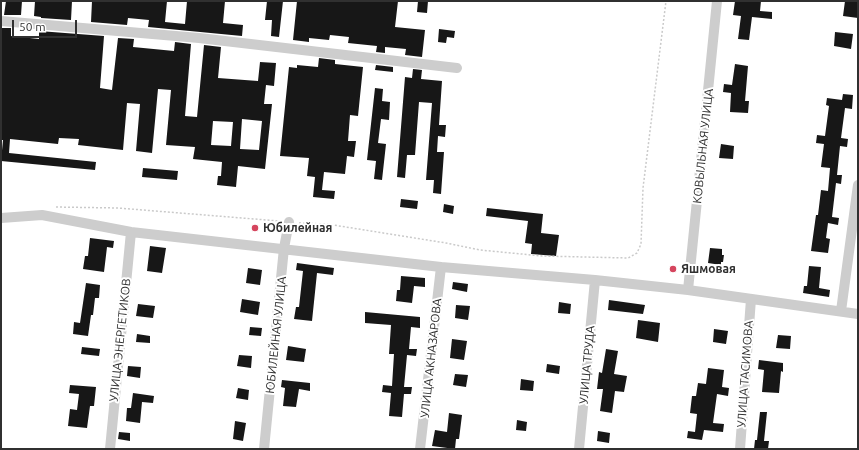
<!DOCTYPE html>
<html>
<head>
<meta charset="utf-8">
<style>
	body { margin:0 }
	#map { position:relative; width:859px; height:450px; overflow:hidden; background:#fff; font-family:Ubuntu,sans-serif }
	canvas { display:block }
	.frame { position:absolute; inset:0; border:2px solid #303030; pointer-events:none }
	.scale { position:absolute; left:12px; top:20px; width:65px; height:18px; box-sizing:border-box; border:2px solid #303030; border-top:0; padding-left:5px; font-size:12px; line-height:14px; white-space:nowrap; color:#303030; -webkit-text-stroke:3px #fff; paint-order:stroke }
</style>
</head>
<body>
<div id="map">
<canvas width="859" height="450"></canvas>
<div class="frame"></div>
<div class="scale">50 m</div>
</div>
<script>
const c = document.querySelector('canvas').getContext('2d');
c.lineJoin = 'round';
function fill(path, color) {
  c.fillStyle = color;
  c.fill(path, 'evenodd');
}
function trace(path, color, width, dash) {
  c.strokeStyle = color;
  c.lineWidth = width;
  c.lineCap = dash ? 'butt' : 'round';
  c.setLineDash(dash || []);
  c.stroke(path);
}
function write(font, color, halo, rows, align = 'center') {
  c.font = font + ' Ubuntu,sans-serif';
  c.lineWidth = 4;
  c.setLineDash([]);
  c.textBaseline = 'middle';
  c.strokeStyle = halo;
  c.fillStyle = color;
  for (const [text, x, y, turn = 0] of rows) {
    c.save();
    c.translate(x, y);
    c.rotate((+turn || 0) * Math.PI / 180);
    c.textAlign = isNaN(turn) ? turn : align;
    if (halo) c.strokeText(text, 0, 0);
    c.fillText(text, 0, 0);
    c.restore();
  }
}
fill(new Path2D(`
	M6 1H22L21 15H4Z
	M35 1H72L71 20 41 18V17L34 16Z
	M92 1H167L165 22 185 24 187 1H225L223 23 243 25 242 36 148 27 149 20 128 18 127 25 91 22Z
	M267 1H283L279 37 271 36 272 20H265Z
	M297 1H338L353 2V1H398L395 27 425 30 422 57 405 55 406 49 385 47V53L376 52 377 46 348 43 349 37 330 35 329 40 309 38V42L293 40Z
	M418 1H428L427 13 417 12Z
	M735 1H761L760 11 772 12V19L752 17 749 40 738 39 741 16 733 15Z
	M845 1H858V18L843 16Z
	M2 28H11V36L39 39V31L104 36 100 88 112 90 118 38 134 39 133 47 174 51 175 42 191 44 185 116 197 117 204 45 221 47 218 78 258 81 260 62 276 63 274 86 266 85 264 104H272L265 169 238 166 236 187 217 185 218 176H221L222 162 193 159 195 147 166 145 171 90 158 89 152 153 136 151 140 104 127 103 123 150 78 145 79 139 59 138 58 144 10 139 9 153 96 162 95 170 1 161 3 140H1ZM242 119 262 121 259 150 240 149ZM213 121 233 122 231 146 211 145Z
	M439 29 455 31 454 38 447 37 446 43 438 42Z
	M835 32 853 34 851 49 834 46Z
	M319 58 335 60V64L363 67 358 116 350 115 348 141H356L354 157 347 156 345 174 324 172 322 190 335 191 334 199 313 197 315 177 307 176 309 158 280 156 289 67 297 68V65L318 67Z
	M735 64 748 66 745 101H749L748 113 730 112 731 93 723 92 724 84 732 85Z
	M376 65 393 67V72L375 70Z
	M413 69 422 70 421 79 442 81 439 125H446L445 137 438 136 437 152H444L441 194 433 193 434 180H426L432 103 419 102 415 155H407L405 178 397 177 405 77 412 78Z
	M375 88 383 89 382 101 390 102 389 120 381 119 378 143 386 144 382 180 374 179 376 161 367 160Z
	M843 94 853 95 852 109 845 108 841 138 848 139 847 147 840 146 837 175H842L841 184 836 183 832 217 839 218 838 225 828 223 826 238 830 239 828 253 811 251 816 215H818L821 190 828 191 830 168 821 167 824 144 816 143 817 135 825 136 829 106 826 105 827 98 842 100Z
	M721 144 734 146 733 159 719 158Z
	M143 168 178 171 177 180 142 177Z
	M401 199 418 201 417 209 400 207Z
	M444 204 454 206 453 214 443 212Z
	M487 208 543 214 541 233 559 235 556 256 531 254 532 244 525 243 528 221 486 216Z
	M90 238 114 241 113 248 107 247 104 272 83 269 85 256H88Z
	M150 246 166 248 162 273 147 271Z
	M710 248 722 249V255H724L723 262H721V265L708 263Z
	M297 263 334 268 333 275 317 273 312 321 294 319 296 307H299L303 271 296 270Z
	M809 266 821 267 819 288 830 290 829 297 803 293 804 286H807Z
	M248 268 262 270 260 285 246 283Z
	M401 276 425 278V287L414 286 412 303 396 301 397 290H400Z
	M453 282 468 284 467 292 452 289Z
	M86 283 100 285 99 298H95L93 315H91L88 336 73 334 74 322 80 323Z
	M242 299 260 302 258 315 240 312Z
	M609 300 645 305 643 314 608 310Z
	M559 302 571 304 570 314 558 313Z
	M138 304 155 306 153 318 136 316Z
	M456 305 470 306 468 320 455 318Z
	M365 312 420 317V328L411 327 409 349H417L416 356 407 355 404 387H412L411 394H404L402 417 389 416 391 393 382 392 383 385 392 386 394 354H389L391 325 365 323Z
	M638 320 660 323 658 342 636 338Z
	M250 327 262 328 261 336 249 335Z
	M714 329 728 331 726 344 713 342Z
	M137 334 150 336V343L136 342Z
	M778 335 791 336 790 349 776 348Z
	M452 339 467 341 464 360 450 358Z
	M288 346 306 349 304 362 286 360Z
	M82 347 100 349 99 356 81 354Z
	M606 349 618 351 614 374 627 376 624 392 615 391 612 413 600 411 603 389H597L599 372 602 373Z
	M239 355 252 356 251 368 237 366Z
	M759 360 783 363V372L781 371 779 393 762 392 764 370 758 369Z
	M547 364 560 366 559 374 546 372Z
	M128 366 141 367 140 378 127 376Z
	M708 368 724 370 722 387 729 388 728 396 717 394 713 423 724 424 723 432 704 430 702 440 687 438 688 431 695 432 697 414 690 413 692 396H696L698 383 706 384Z
	M455 374 468 375 466 387 453 385Z
	M521 379 534 381 533 391 520 390Z
	M282 380 310 383V391L299 389 296 407 283 406 285 388 281 387Z
	M70 385 96 387 94 406H90L87 428 68 426 70 409 77 410 79 394 69 393Z
	M238 388 249 390 248 400 236 398Z
	M133 393 154 396 153 403 142 402 140 423 126 421 127 408H131Z
	M760 412H767L764 441H769L768 449H754L755 440H757Z
	M449 413 462 415 459 439H456L455 449 432 446 435 430 447 432Z
	M517 420 527 422 526 431 516 430Z
	M235 421 246 423 243 441 233 439Z
	M598 431 610 433 609 443 597 441Z
	M119 432 130 433V441L118 439Z`), '#171717');
trace(new Path2D(`
	M56 207 118 208 279 221
	M299 223 327 224 446 243 480 250 542 256 628 258 637 253 641 244 643 188 666 1`), '#cacaca', 1.5, [2, 2]);
trace(new Path2D(`
	M1 21 199 38 457 68
	M1 218 42 215 131 232 441 267 595 280 688 290 858 314
	M688 290 717 1
	M841 311 858 185
	M110 449 131 232
	M264 449 284 248 289 222
	M420 449 441 267
	M579 449 595 280
	M740 449 751 299`), '#cdcdcd', 10);
for (const [x, y, r, color] of [
	[255,228,4,"#d5455e"],
	[673,269,4,"#d5455e"]
]) {
  const dot = new Path2D();
  dot.arc(x, y, r, 0, 2 * Math.PI);
  c.fillStyle = color;
  c.fill(dot);
  trace(dot, '#fff', 1.5);
}
write('12px', '#303030', '#fff', [
	["КОВЫЛЬНАЯ УЛИЦА",703,146,-84],
	["ЮБИЛЕЙНАЯ УЛИЦА",276,335,-84],
	["УЛИЦА ЭНЕРГЕТИКОВ",120,340,-84],
	["УЛИЦА АКНАЗАРОВА",431,358,-84],
	["УЛИЦА ТРУДА",587,365,-85],
	["УЛИЦА ТАСИМОВА",745,374,-86]
]);
write('bold 12px', '#303030', '#fff', [
	["Юбилейная",263,228],
	["Яшмовая",681,269]
], 'left');
</script>
</body>
</html>
